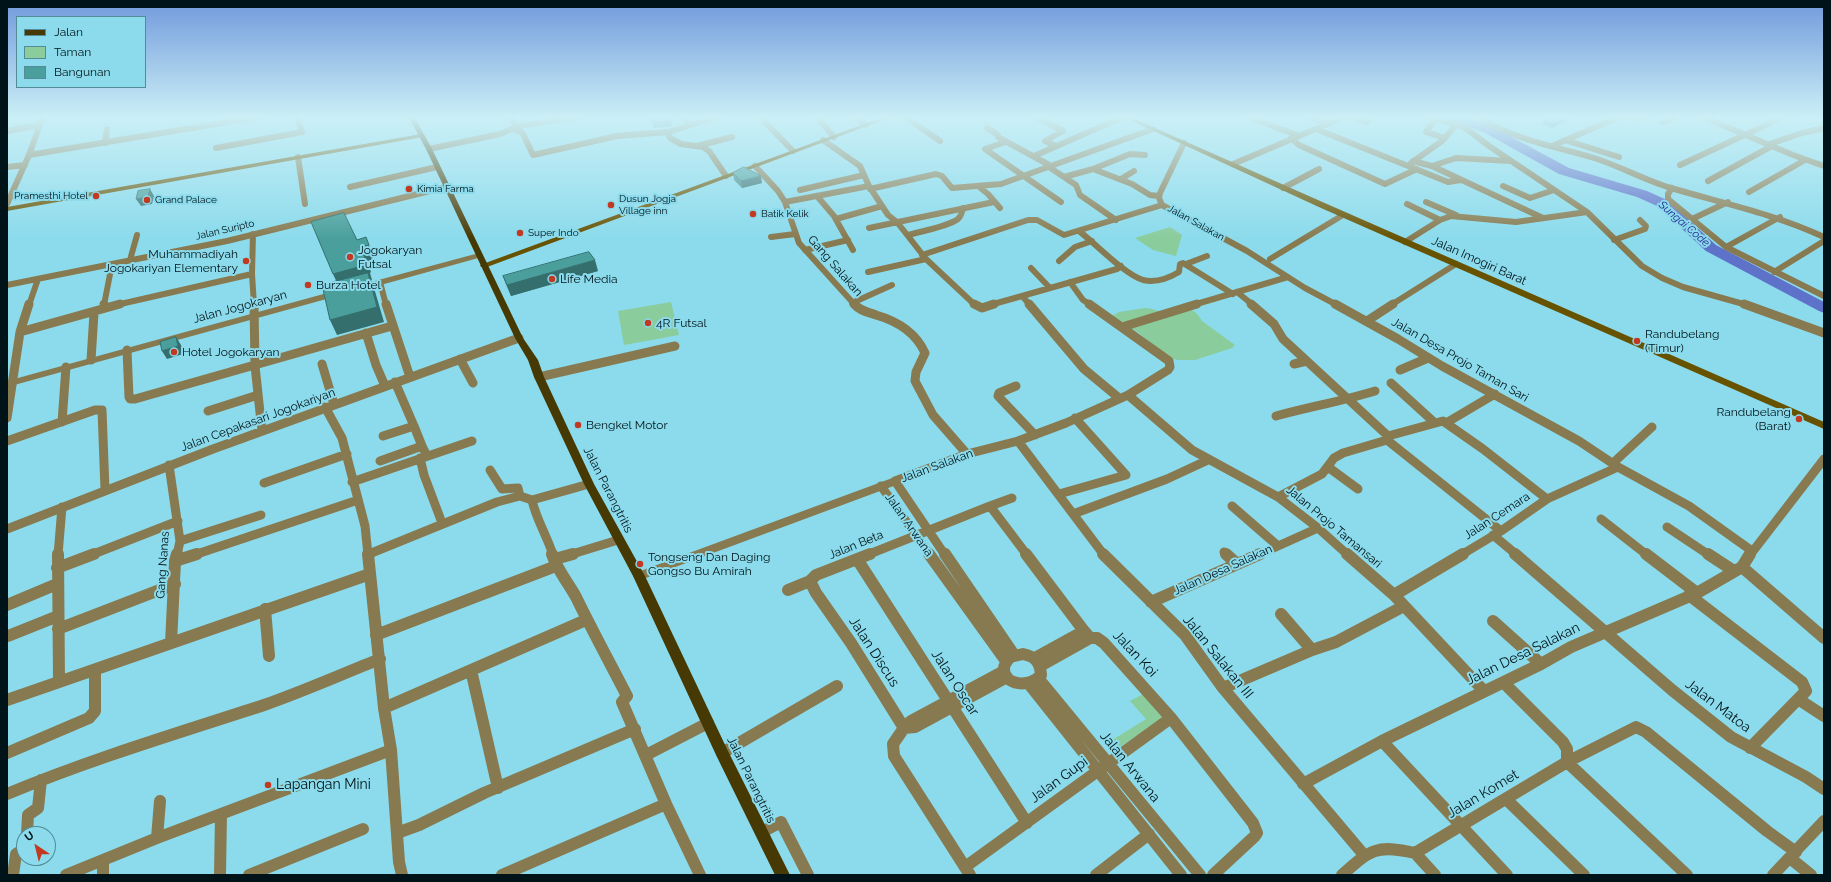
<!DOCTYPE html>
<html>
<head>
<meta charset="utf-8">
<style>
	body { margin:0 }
	#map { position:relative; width:1831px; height:882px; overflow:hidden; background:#8bdbec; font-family:Raleway,sans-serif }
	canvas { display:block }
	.frame { position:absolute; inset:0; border:8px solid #001318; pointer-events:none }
	.legend { position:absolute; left:16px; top:16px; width:130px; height:72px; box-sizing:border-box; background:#8bdbec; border:1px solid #538b97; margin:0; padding:5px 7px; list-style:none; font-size:12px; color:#001318 }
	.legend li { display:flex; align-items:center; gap:8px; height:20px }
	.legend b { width:20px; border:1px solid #538b97 }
	.north { position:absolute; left:16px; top:826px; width:40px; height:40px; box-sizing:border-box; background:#8bdbec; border:1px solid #538b97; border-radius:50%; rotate:325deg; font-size:11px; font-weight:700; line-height:16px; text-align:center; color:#001318 }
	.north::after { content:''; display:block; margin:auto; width:14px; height:18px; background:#c33820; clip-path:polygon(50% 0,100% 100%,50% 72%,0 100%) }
</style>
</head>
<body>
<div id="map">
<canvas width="1831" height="882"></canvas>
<div class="frame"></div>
<ul class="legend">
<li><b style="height:5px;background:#473903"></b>Jalan</li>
<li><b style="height:11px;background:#8acc9c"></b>Taman</li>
<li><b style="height:11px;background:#4a9f9c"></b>Bangunan</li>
</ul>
<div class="north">U</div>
</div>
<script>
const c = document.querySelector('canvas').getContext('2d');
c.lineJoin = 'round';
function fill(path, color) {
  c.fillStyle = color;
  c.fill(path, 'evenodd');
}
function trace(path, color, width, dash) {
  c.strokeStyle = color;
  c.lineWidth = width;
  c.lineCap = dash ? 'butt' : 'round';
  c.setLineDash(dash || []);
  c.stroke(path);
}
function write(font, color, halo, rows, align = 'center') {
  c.font = font + ' Raleway,sans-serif';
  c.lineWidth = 4;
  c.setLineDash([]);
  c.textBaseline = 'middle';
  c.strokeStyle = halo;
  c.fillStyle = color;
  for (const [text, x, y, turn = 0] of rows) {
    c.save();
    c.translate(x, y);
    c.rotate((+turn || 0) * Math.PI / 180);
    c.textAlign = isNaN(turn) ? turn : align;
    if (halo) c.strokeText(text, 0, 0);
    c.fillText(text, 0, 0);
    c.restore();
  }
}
fill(new Path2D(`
	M1170 227 1182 235 1176 256 1153 250 1135 238Z
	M671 302 679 335 624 345 618 311Z
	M1145 308C1152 308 1162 313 1166 313 1182 314 1191 301 1202 321L1235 345 1232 348 1195 360H1178L1169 358 1139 333 1112 316 1119 312Z
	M1145 693 1166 717 1113 751 1106 744 1146 719 1130 701Z`), '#8acc9c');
fill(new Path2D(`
	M1445 116H1461L1493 127 1569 168 1647 191 1667 200 1716 245 1824 302V313L1819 311 1706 251 1657 206 1637 197 1559 174 1485 133 1447 118Z`), '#5f72ca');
trace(new Path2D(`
	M507 116 518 126
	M682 116 690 124
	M720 116 668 132 670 138 681 144 703 147 709 151 726 176
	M759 116 793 151
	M816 116 834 137
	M854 116 866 125
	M904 116 940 141
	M1034 116 1063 131 1045 141 1056 146
	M1245 116 1297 135
	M1308 116 1328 124
	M1350 116 1367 122
	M1427 116 1464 127 1489 146 1587 212 1642 266 1662 278 1683 287 1747 305
	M1477 116C1513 140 1554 146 1594 158 1620 166 1644 180 1671 188 1722 203 1775 214 1824 237
	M1621 116 1635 118 1647 116
	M1701 116 1793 155 1824 166
	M1806 116H1816
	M1436 118 1426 132 1445 138
	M1663 122 1676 116
	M987 128 998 135V137L1051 166
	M512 129 522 132 533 155 617 136 668 132
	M1316 129 1448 182 1461 180
	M7 131 39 125
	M1291 138 1299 145 1385 184 1417 169
	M823 140 860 166 869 186 888 215 897 222 926 259 975 305
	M1565 140 1619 157
	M1005 142 985 149 1061 202
	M105 143 107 129
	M1184 143 1160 193 1159 198 1162 205 1247 251 1305 288 1337 305
	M1767 145 1802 133 1824 128
	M697 146 732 137
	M1552 146 1621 116
	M216 148 302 132 297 116
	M429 149 500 134 518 126 582 116
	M29 155 264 116
	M1034 156 1125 116
	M298 157 305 204
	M1413 161 1432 166 1543 218
	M1411 163 1442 141 1457 124
	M1233 164 1346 116
	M1680 165 1766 125 1781 116
	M755 166 778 191 785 202 799 243 855 305
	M1432 166 1456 158 1511 161
	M7 167 25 165
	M1049 167 1076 185 1080 195 1116 220
	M1093 169 1132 184 1150 195 1159 196
	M1064 177 1093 169 1130 154 1145 155
	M1121 179 1134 171
	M1708 181 1770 147
	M978 186 988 194 1000 208
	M1503 186 1530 198 1554 190
	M350 187 437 167
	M1283 188 1319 169
	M1672 188 1668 194V199L1726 247 1824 296
	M870 189 936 174 942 176 952 188 1001 184 1153 129
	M800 190 864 175
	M1749 192 1805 160
	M817 196 834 216 853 250
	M785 202 869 186
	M1426 202 1456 215
	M7 204 29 155 43 116
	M1407 204 1440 220
	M836 219 882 206
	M1692 219 1728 202
	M869 228 994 202
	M1079 231C1096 244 1124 274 1143 280 1155 283 1169 278 1179 272L1180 264 1183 263 1233 294
	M253 234 252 274 254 305
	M908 235C922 231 947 227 958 219 961 216 962 213 963 208
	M771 237 795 234
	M1614 240 1645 229 1646 226 1640 220
	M1405 242 1440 220 1451 216 1516 222 1587 212
	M1726 247 1780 217
	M805 250 848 240
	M922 255 1028 220H1037L1064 235 1162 205
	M1270 259 1343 215
	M130 260 137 235
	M1059 261 1075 247 1092 241
	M1186 264 1207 256
	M1031 268 1050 288
	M868 272 926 259
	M1774 272 1824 241
	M380 282 386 305
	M1070 282 1083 300 1091 305
	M7 285 227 241 446 187
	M1237 292 1253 305
	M1022 296 1117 269 1121 266
	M852 303 892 285
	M29 305 38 279
	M104 305 112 264
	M116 305 252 274
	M990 305 1022 296 1030 305
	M1193 305 1288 277
	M1391 305 1456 264`), '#887a50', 6);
trace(new Path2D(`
	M104 304 105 308
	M254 304 255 366 262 431
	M386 304 410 377
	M854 304C860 311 868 312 876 315 897 321 916 333 925 353L916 372 915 381 933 415 967 454
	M974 304 982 308 994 304
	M1029 304 1084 369 1119 398
	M1251 304 1274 324 1283 339 1388 436 1387 440 1343 453 1334 458 1322 474 1278 497
	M1335 304 1398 339 1442 366 1579 441 1618 467 1689 506 1752 551
	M1744 304 1824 333
	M1367 321 1393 304
	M1122 327 1197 304
	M20 332 120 304
	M366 333 376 365 385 386
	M127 350 129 397 130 399H135L392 326
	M460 359 473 383
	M91 360 94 313
	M322 364 334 404
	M1294 364 1307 361
	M1400 370 1428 358
	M539 377 675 346
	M395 382 414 426
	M1391 383 1435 423
	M1016 386 999 393 998 396 1035 435
	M1128 395 1192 450 1278 497 1318 528 1348 555
	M325 407 342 438 365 526 368 555
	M208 411 258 395
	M1276 416C1309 407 1343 401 1375 391
	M7 418 20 332 29 304
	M62 422 66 367
	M1446 423 1495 394
	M383 436 414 426 422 446
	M1388 436 1443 421 1483 449 1547 499
	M1387 440 1501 531
	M7 441 95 410H102L105 490
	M1018 441 1104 555
	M420 458 424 475 442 523
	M380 461 422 446 427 456
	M1613 463 1652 427
	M169 465 180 541 177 555
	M1328 467 1358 489
	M490 470 502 489 518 488 520 496
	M352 482 472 441
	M264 483 347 454
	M881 486 930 555
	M1059 494 1126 475 1075 418
	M532 500C536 519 547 536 553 555
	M990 506 1012 498
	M1232 506 1278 546
	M1073 514 1167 479 1208 460
	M1601 519 1647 555
	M1667 527 1709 555
	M7 529 213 449 519 338
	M1493 535 1517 555
	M180 541 261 515
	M1224 552 1227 555
	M369 554 497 502 520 496 532 500 589 484
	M58 555 62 507
	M91 555 178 521
	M194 555 358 500
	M569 555 618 540
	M867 555 990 506 1027 555
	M945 555 895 481 967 454 1018 441 1066 423 1128 395 1168 370 1170 367 1169 361 1089 304
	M1258 555 1318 528
	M1461 555 1501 531 1547 499 1618 467
	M1750 555 1824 459`), '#887a50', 9);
trace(new Path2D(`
	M58 554 59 682
	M368 554 384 708 391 750 399 862 402 875
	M552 554C557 570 568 582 576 597 592 630 610 663 627 696L622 702 666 804 700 875
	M870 554 816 575 810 581 816 593 851 643 904 728 893 744 894 756 970 875
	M929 554 1006 661
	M945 554 1014 655
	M1026 554 1084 631 1090 638H1097L1104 643 1171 718 1253 823 1257 833 1255 836 1213 875
	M1103 554 1185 635 1223 688 1364 855
	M1226 554 1237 564
	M1347 554 1394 595 1484 691
	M1515 554 1672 690 1731 737 1806 777 1824 789
	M1646 554 1697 593
	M1708 554 1734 571
	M555 559 573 554
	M857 559 1027 823
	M175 561 197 554
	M1742 567 1824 638
	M57 568 94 554
	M788 590 810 581
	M1394 595 1463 554
	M1689 595 1802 682 1806 691 1750 748
	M1151 602 1260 554
	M7 605 57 584
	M265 609 269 656
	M1281 614 1312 650
	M1493 621 1541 664
	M58 629 175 584
	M376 635 556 566
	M8 636 58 616
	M171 643 175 561 177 554
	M1023 654C1036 657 1040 662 1041 675 1031 688 1003 686 1004 668 1004 664 1008 660 1010 657Z
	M1035 658 1084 631
	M1040 666 1090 638
	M471 670 498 788
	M1004 671 911 721 904 728 915 727 1007 677
	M1038 678 1200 875
	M1504 683 1563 742 1567 749V762
	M1029 684 1181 875
	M1223 688 1312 650 1336 642 1404 606
	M1798 699 1824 716
	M7 700 370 574
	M384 708 586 620
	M1382 741 1507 875
	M7 753 89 718 95 711V670
	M722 753 837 686
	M646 755 708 723
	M1567 762 1687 875
	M1303 784 1382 741 1541 664 1571 647 1697 593 1742 567 1750 554
	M7 794C91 759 178 733 264 705 304 691 342 674 380 659
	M1506 799 1584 875
	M762 832 781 822 808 875
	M397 833 419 825 484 793 635 729
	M27 834 28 815 38 808 41 780
	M157 838 160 801
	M1415 853 1567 762 1636 727 1646 732 1767 831 1796 852
	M1415 853 1435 875
	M1790 858 1811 875
	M103 860V875
	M965 867 1171 718
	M13 875 16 854 24 849
	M66 875 157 838 391 750
	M220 875 221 814
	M249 875 363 829
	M502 875 666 804
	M1096 875 1149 834
	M1342 875C1370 850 1376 844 1415 853
	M1773 875 1824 821`), '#887a50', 12);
fill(new Path2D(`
	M479 253 483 255 482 257 359 291 355 288 356 286Z
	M338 290 341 291V295L7 387V381Z
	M895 477 899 478 900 481 899 484 643 579 639 580 635 579 633 576 635 573Z`), '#887a50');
fill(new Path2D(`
	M886 116H894L487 267H481L480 265Z
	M1121 116H1128L1327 204 1824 422V429L1321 208Z
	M421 134 424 136 423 137 7 211V207Z`), '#675200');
fill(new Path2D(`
	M408 116H414L432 149 523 338 538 360 544 377 594 484 645 576 727 749 790 875H775L717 757 633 576 584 484 534 377 528 360 515 338 426 149Z`), '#473903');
fill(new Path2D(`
	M663 116 672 126 667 127 654 128 651 118Z
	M1575 116 1552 128 1542 124 1544 121Z
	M733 173 762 183 742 188 734 180Z
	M598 271 511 296 507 287 503 276Z`), '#408986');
fill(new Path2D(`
	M1571 116H1575L1552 128 1554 124Z
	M671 119 672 126 667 127 666 121Z
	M761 176 762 183 742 188 741 181Z
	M150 189 154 196 152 204 141 206 136 199Z
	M369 245 375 260 367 262 371 272 370 273 372 280H371L374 288 384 322 337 335 330 320 340 289 333 274 360 247Z
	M595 260 598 271 511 296 507 285Z
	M176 337 181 345 183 354 167 359 162 351Z`), '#346f6d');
const building = new Path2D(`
	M663 116H669L671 119 666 121 652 122 651 118Z
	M1554 116H1571L1554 124 1544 121Z
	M744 167 761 176 741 181 733 173Z
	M150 189 148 197 136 199 138 191Z
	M344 213 357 240 366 237 369 245 360 247 365 258H364L366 265 333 274 311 222Z
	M589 252 595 260 507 285 503 276Z
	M368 273 377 307 330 320 322 285Z
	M176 337 178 346 162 351 160 342Z`);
fill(building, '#4a9f9c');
trace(building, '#346f6d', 1);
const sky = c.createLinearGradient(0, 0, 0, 239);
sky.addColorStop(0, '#719adc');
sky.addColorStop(0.49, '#cbeff6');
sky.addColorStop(1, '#cbeff600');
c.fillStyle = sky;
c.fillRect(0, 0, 1831, 239);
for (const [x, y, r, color] of [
	[409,189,4,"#c33820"],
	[96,196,4,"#c33820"],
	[147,200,4,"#c33820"],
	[611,205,4,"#c33820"],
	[753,214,4,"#c33820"],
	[520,233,4,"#c33820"],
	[350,257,4,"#c33820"],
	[246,261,4,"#c33820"],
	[552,279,4,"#c33820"],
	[308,285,4,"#c33820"],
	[648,323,4,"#c33820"],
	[1637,341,4,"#c33820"],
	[174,352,4,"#c33820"],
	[1799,419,4,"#c33820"],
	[578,425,4,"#c33820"],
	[640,564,4,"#c33820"],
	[268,785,4,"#c33820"]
]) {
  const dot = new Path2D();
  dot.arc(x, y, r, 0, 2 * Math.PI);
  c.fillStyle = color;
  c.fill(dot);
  trace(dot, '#8bdbec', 1.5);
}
write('10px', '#001318', '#8bdbec', [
	["Kimia Farma",417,189],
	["Pramesthi Hotel",88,196,"right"],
	["Dusun Jogja",619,199],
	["Village inn",619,211],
	["Grand Palace",155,200],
	["Batik Kelik",761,214],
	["Super Indo",528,233]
], 'left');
write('10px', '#001318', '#8bdbec', [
	["Jalan Salakan",1196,223,29],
	["Jalan Suripto",225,230,-13]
]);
write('italic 11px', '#242991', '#8bdbec', [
	["Sungai Code",1684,224,41]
]);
write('12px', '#001318', '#8bdbec', [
	["Jogokaryan",358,250],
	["Futsal",358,264],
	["Muhammadiyah",238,254,"right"],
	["Jogokariyan Elementary",238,268,"right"],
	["Life Media",560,279],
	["Burza Hotel",316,285],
	["4R Futsal",656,323],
	["Randubelang",1645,334],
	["(Timur)",1645,348],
	["Hotel Jogokaryan",182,352],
	["Randubelang",1791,412,"right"],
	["(Barat)",1791,426,"right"],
	["Bengkel Motor",586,425],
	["Tongseng Dan Daging",648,557],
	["Gongso Bu Amirah",648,571]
], 'left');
write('12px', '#001318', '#8bdbec', [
	["Jalan Imogiri Barat",1479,261,24],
	["Gang Salakan",835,266,49],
	["Jalan Jogokaryan",240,307,-15],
	["Jalan Desa Projo Taman Sari",1460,360,30],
	["Jalan Cepakasari Jogokariyan",258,420,-20],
	["Jalan Salakan",937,466,-20],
	["Jalan Parangtritis",608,490,63],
	["Jalan Cemara",1497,516,-33],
	["Jalan Arwana",909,525,55],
	["Jalan Projo Tamansari",1334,527,40],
	["Jalan Beta",856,545,-22],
	["Gang Nanas",163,565,-86],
	["Jalan Desa Salakan",1223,570,-24],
	["Jalan Parangtritis",751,780,64]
]);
write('14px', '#001318', '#8bdbec', [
	["Jalan Discus",874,652,57],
	["Jalan Koi",1135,654,47],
	["Jalan Desa Salakan",1523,654,-26],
	["Jalan Salakan III",1218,657,51],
	["Jalan Oscar",955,683,57],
	["Jalan Matoa",1718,706,37],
	["Jalan Arwana",1130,767,51],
	["Jalan Gupi",1059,780,-36],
	["Jalan Komet",1483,794,-31]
]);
write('14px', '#001318', '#8bdbec', [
	["Lapangan Mini",276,785]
], 'left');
</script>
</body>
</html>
